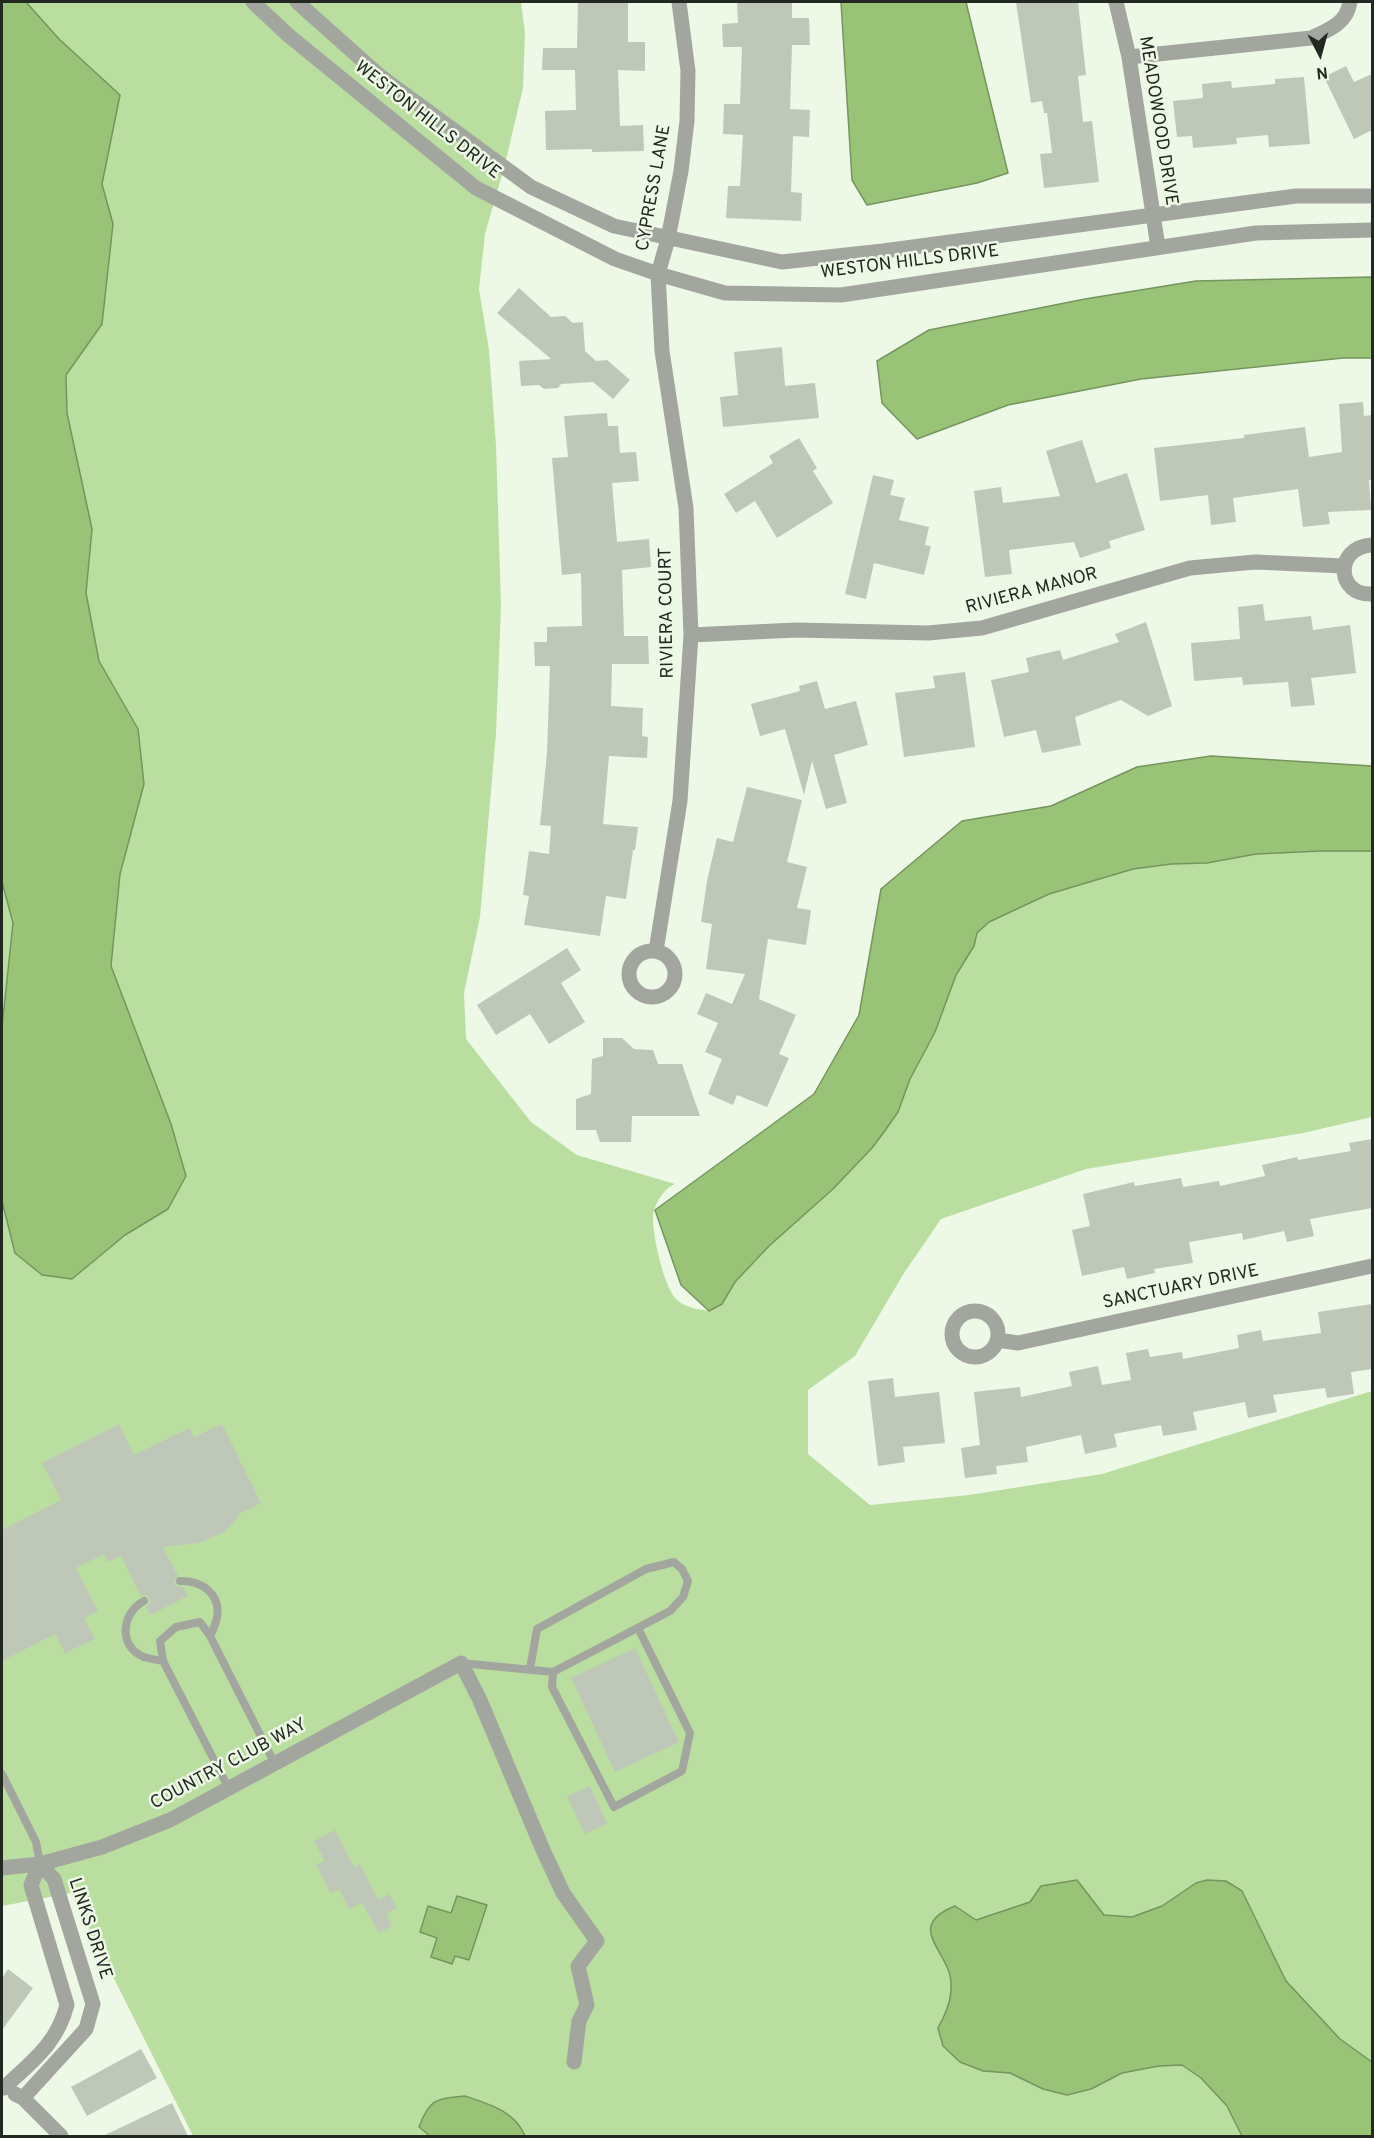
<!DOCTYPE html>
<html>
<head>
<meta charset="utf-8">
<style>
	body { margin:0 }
	#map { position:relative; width:1374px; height:2138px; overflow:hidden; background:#eef8e7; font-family:Overpass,sans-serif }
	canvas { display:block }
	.frame { position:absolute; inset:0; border:3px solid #242822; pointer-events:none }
	.north { position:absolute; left:1290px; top:24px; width:60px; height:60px; -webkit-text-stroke:4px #eef8e7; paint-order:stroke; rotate:174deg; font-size:16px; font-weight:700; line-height:24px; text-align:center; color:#242822 }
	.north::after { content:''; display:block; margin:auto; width:21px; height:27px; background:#242822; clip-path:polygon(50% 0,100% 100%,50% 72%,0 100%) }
</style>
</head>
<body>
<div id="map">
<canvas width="1374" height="2138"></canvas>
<div class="frame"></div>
<div class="north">N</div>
</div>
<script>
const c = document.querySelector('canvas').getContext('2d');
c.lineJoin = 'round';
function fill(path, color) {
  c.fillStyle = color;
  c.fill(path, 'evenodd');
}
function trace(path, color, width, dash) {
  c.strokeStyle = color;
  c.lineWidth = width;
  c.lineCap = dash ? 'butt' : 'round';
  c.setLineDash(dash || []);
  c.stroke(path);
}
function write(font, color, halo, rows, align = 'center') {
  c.font = font + ' Overpass,sans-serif';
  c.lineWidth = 5;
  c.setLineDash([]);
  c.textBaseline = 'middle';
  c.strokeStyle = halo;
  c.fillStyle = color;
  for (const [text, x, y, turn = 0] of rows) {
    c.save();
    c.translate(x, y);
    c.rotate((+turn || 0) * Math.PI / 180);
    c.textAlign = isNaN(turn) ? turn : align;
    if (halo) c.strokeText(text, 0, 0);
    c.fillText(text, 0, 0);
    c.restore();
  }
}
fill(new Path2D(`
	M2 2H521L525 33 523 88 505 164 485 234 479 289 489 350 496 445 501 606 496 733 480 917 464 993 466 1039 531 1122 577 1155 675 1184C663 1189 654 1204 653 1218 653 1237 663 1283 675 1298 684 1308 698 1309 709 1311L722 1304 735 1282 769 1246 799 1218 898 1112 910 1079 935 1032 956 975 974 946 977 933 989 922 1049 894 1133 869 1171 864 1207 863 1256 854 1321 851H1372V1117L1303 1133 1086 1169 941 1219 904 1273 855 1356 808 1390V1454L870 1505 969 1495 1102 1474 1372 1391V2136H193L71 1893 2 1906Z`), '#bade9f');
const water = new Path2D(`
	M2 2H26L59 39 120 95 102 184 113 224 102 324 66 375 67 413 92 529 86 593 99 661 138 729 144 784 120 874 111 966 171 1124 186 1176 168 1209 125 1235 72 1279 42 1275 15 1253 2 1201V1027L13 923 2 882Z
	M841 2H966L1008 173 977 183 867 205 852 180Z
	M1372 277V358H1343L1141 379 1008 405 917 439 882 403 877 361 929 330 1085 299 1196 281Z
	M1211 756 1372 766V851H1321L1256 854 1207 863 1171 864 1133 869 1049 894 989 922 977 933 974 946 956 975 935 1032 910 1079 898 1112 884 1132 872 1148 833 1189 769 1246 735 1282 722 1304 709 1311 681 1285 655 1210 814 1094 859 1015 881 889 962 821 1051 806 1137 767Z
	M1077 1880 1104 1915 1132 1917 1162 1906 1196 1883 1207 1880 1226 1881 1242 1891 1286 1981 1340 2039 1372 2062V2136H1242L1227 2106 1201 2078 1182 2065 1159 2066 1122 2073 1091 2089 1067 2095 1043 2089 1010 2073 983 2071 960 2062 943 2046 938 2028C946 2013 952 2000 951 1983 950 1951 903 1927 955 1906L976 1920 1030 1902 1041 1886Z
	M457 1896 487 1905 469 1960 455 1956 452 1964 431 1957 437 1938 420 1932 428 1906 451 1913Z
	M465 2096C489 2104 515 2111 525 2136H430L419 2127C430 2098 436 2099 465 2096Z`);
fill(water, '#99c478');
trace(water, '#76955e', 1.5);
fill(new Path2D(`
	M578 2H628V42H645V71L618 70 620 126 643 125 644 151 592 152V149L546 150 545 111 576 110 575 70H542L543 48H577Z
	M737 2H792V18H809L810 45H792L790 109 810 110 809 137 793 136 791 192 802 193 801 221 726 218 728 186H740L743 135 723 134 724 104H740L742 47H723L722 24 738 23Z
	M1016 2H1078L1086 75 1078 76 1083 122 1092 121 1099 182 1044 188 1040 154 1052 153 1047 113H1044L1042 101 1031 103Z
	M1346 66 1354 82 1372 74V130L1354 139 1324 77Z
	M1304 77 1310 144 1269 147 1268 135 1236 138 1237 144 1193 148 1192 136 1177 137 1173 101 1203 98 1202 84 1231 81 1232 88 1275 84V79Z
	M519 288 551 317 565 316 573 323 583 322 585 351 596 361 607 360 630 380 613 399 593 382 561 384 558 388 544 389 539 385 521 386 519 361 551 359 497 313Z
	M782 347 785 386 815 383 819 418 723 427 720 397 738 395 734 352Z
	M1363 402 1364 416 1372 415V480H1369L1371 510 1328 512 1330 524 1303 527 1298 489 1233 498 1236 522 1211 525 1208 495 1160 501 1154 448 1244 438V435L1305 427 1309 457 1342 452 1339 404Z
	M607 413 608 426H618L620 453 636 452 639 481 612 483 617 542 649 539 651 567 622 570 624 636H648L649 664H612L611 706 643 708 642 736 648 737 647 758 609 756 603 824 638 827 635 850H633L626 899 606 896 600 936 524 925 529 896 523 895 529 851 549 854 551 826 540 825 547 753 550 666H535L534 642H547V627L582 626 581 573 562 575 552 458 568 457 564 416Z
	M799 438 817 468 813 471 833 503 777 538 755 501 736 513 724 494 773 463 769 456Z
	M1082 440 1096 483 1127 473 1145 530 1109 541 1111 548 1080 558 1074 542 1009 550 1012 574 985 577 974 491 1001 487 1003 503 1060 496 1046 451Z
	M873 475 894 480 890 495 905 498 899 520 929 527 925 545 931 546 924 575 874 563 866 599 845 594Z
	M1263 604 1265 621 1311 616 1313 630 1350 625 1356 673 1311 678 1315 705 1291 707 1288 682 1243 685 1242 677 1194 681 1191 643 1240 639 1238 607Z
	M1146 622 1172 706 1148 716 1121 700 1075 717 1081 745 1042 753 1036 730 1004 737 991 680 1029 672 1026 658 1060 650 1063 660 1119 642 1115 634Z
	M965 672 975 747 904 757 895 693 935 688 933 676Z
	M817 681 825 709 856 701 868 745 834 755 847 803 826 809 812 761 804 795 785 729 760 736 751 704 800 691 799 686Z
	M747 787 802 800 787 862 807 867 797 908 811 910 806 945 768 939 759 999 796 1015 779 1054 789 1058 767 1107 737 1095 733 1105 708 1094 722 1059 705 1052 718 1023 697 1014 706 993 732 1004 745 974 706 969 712 924 701 922 707 881 717 838 733 842Z
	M567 948 581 970 561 983 585 1022 549 1044 530 1014 496 1035 477 1005Z
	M603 1038H622L634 1049 653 1050 658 1064H682L700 1116H632L631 1142H600L596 1130H576V1099L591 1094 592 1059 603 1056Z
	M1372 1139V1208L1310 1219 1314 1236 1287 1242 1284 1231 1243 1240 1242 1233 1189 1242 1193 1263 1154 1269 1155 1273 1127 1279 1124 1267 1082 1276 1072 1230 1090 1226 1083 1194 1134 1182 1135 1186 1181 1178 1183 1187 1219 1181 1220 1186 1265 1176 1262 1165 1297 1157 1298 1160 1351 1151 1349 1143Z
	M1372 1304V1369L1351 1372 1354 1394 1327 1398 1325 1388 1273 1395 1277 1412 1248 1418 1245 1402 1193 1412 1197 1430 1163 1436 1161 1425 1114 1434 1117 1447 1085 1454 1081 1435 1026 1447 1028 1462 996 1466 997 1474 965 1478 961 1448 980 1445 974 1392 1020 1387 1021 1397 1072 1386 1069 1372 1098 1366 1102 1385 1131 1380 1126 1353 1148 1349 1150 1357 1182 1352 1183 1359 1239 1348 1237 1335 1261 1330 1263 1341 1321 1333 1318 1312Z
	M893 1378 895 1397 939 1392 945 1443 903 1447 905 1462 878 1466 868 1381Z
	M119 1424 134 1455 189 1428 194 1437 222 1424 261 1503 237 1515 238 1518 224 1532 199 1543 163 1547 178 1576 175 1578 174 1583 177 1586 183 1587 188 1596 150 1615 146 1607 150 1603 149 1598 146 1595 141 1596 121 1556 108 1562 104 1554 76 1568 98 1611 84 1618 95 1639 65 1653 55 1634 2 1661V1530L61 1500 42 1463Z
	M635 1648 679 1742 615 1772 571 1678Z
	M590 1786 607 1824 585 1834 567 1796Z
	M335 1830 354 1867 360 1864 378 1900 389 1894 397 1908 386 1914 392 1926 379 1933 362 1903 349 1909 339 1889 330 1893 316 1865 325 1861 314 1841Z
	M8 1969 33 1988 2 2030V1978Z
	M141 2049 157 2078 87 2116 71 2087Z
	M172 2103 188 2136H103Z`), '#bfc8b8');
trace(new Path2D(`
	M180 1581C201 1580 221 1594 217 1617 216 1623 213 1630 210 1636L275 1764
	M144 1601C121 1613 118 1647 144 1657 150 1659 157 1660 163 1661
	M210 1636 200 1622 176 1627 160 1641 163 1661 229 1789
	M461 1663 553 1672 670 1611 683 1597 688 1581 682 1569 674 1562 646 1569 537 1629 530 1669
	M553 1672 552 1687 614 1807 682 1771 690 1733 638 1628
	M2 1774 36 1842 40 1864`), '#a2a69f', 8);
trace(new Path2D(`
	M253 2 288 35 476 188 615 259 658 274 725 293 841 295 1256 233 1372 230
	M297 2 380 76 531 187 614 226 782 262 883 251 1296 196H1372
	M1116 2 1129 57 1158 247
	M1129 57 1311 38C1329 30 1347 23 1350 2
	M1372 545C1334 547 1336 596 1372 594
	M691 635 796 630 928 633 982 628 1190 568 1255 562 1344 566
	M656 951 680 801 691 635 686 508 662 351 658 274 668 239 681 171 687 121 688 71 679 2
	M629 974a23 23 0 1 1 46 0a23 23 0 1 1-46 0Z
	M952 1334a23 23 0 1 1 46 0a23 23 0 1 1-46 0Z
	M997 1340 1018 1343 1372 1266
	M2 1868 40 1864 102 1847 170 1820 461 1663 479 1698 543 1850 563 1893 597 1941 578 1966 587 2005 579 2021 574 2062
	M4 2088C32 2061 57 2044 67 2005L31 1885 40 1864 54 1879 93 2004 86 2029 23 2098
	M15 2094 23 2098 61 2136`), '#a2a69f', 15);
write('18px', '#242822', '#eef8e7', [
	["WESTON HILLS DRIVE",427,121,38],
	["MEADOWOOD DRIVE",1157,121,81],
	["CYPRESS LANE",655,188,-80],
	["WESTON HILLS DRIVE",910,263,-7],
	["RIVIERA MANOR",1032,592,-15],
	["RIVIERA COURT",668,613,-91],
	["SANCTUARY DRIVE",1181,1288,-12],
	["COUNTRY CLUB WAY",229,1765,-28],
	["LINKS DRIVE",89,1929,72]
]);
</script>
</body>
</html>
